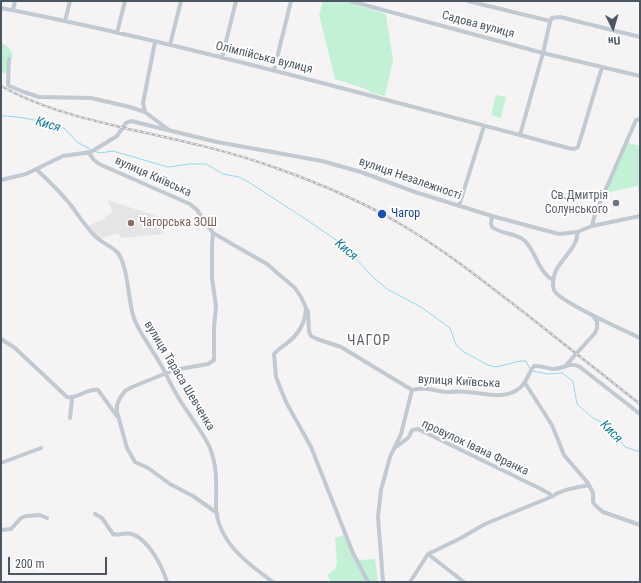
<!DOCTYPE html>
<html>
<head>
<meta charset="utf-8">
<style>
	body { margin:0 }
	#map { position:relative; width:641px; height:583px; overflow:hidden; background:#f5f3f3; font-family:"Roboto Condensed",sans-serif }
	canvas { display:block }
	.frame { position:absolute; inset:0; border:2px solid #4a5661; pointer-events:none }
	.north { position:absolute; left:593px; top:8px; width:40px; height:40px; -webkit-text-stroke:3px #fff; paint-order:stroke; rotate:175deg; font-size:11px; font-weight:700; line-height:16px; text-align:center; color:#4a5661 }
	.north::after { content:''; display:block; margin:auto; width:14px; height:18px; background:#4a5661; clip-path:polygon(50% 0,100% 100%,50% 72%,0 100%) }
	.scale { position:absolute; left:8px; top:557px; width:99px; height:18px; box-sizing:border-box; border:2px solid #4a5661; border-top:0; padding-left:5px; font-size:12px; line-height:14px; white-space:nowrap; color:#4a5661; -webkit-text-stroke:3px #fff; paint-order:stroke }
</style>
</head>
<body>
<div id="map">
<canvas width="641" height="583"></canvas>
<div class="frame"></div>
<div class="north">Пн</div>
<div class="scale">200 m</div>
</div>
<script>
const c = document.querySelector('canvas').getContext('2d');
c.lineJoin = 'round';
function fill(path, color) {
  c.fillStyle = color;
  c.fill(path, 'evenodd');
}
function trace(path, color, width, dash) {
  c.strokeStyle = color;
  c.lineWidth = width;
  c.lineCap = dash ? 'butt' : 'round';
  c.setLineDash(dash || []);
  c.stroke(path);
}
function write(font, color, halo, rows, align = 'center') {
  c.font = font + ' "Roboto Condensed",sans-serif';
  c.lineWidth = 4;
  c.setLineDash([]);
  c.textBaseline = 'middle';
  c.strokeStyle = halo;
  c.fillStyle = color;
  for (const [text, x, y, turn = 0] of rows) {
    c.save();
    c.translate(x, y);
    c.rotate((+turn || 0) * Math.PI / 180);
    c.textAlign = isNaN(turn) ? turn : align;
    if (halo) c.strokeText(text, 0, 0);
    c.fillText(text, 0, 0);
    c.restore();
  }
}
fill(new Path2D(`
	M107 200 166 219 163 234 121 238 118 233 100 239 88 226 106 218 105 217 113 212Z`), '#e6e4e5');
fill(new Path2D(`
	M343 1 386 14 393 60 385 96 369 92V90L335 79 319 15 323 2Z
	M1 42 10 49 13 54 7 74 1 72Z
	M496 95 506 97 501 118 491 115Z
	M625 142 640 146V209L638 186 605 193Z
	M345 535 354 558 360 560 375 559 378 582H331L327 575 335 569 337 562 335 538Z`), '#c3f1d5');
trace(new Path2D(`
	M1 116C16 116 31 119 46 123 52 125 56 129 64 128L77 142 92 150
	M94 151 100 153 113 151 168 167 190 164H206L223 174 239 177 250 183 307 220 342 244 372 276 387 289 421 307 450 328 456 345 464 352 488 365 495 367 509 364 520 361H526L530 369
	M533 371 547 374 562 373 573 381 577 404 593 418 607 425 625 447 640 452`), '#90daee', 1);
trace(new Path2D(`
	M350 1 543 53 640 76
	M468 1 550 21
	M1 8C176 42 348 90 520 135
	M13 10 15 1
	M65 21 70 1
	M117 33 125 1
	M170 45 181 1
	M222 58 236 1
	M9 59 8 84 9 86 24 92 39 97 91 98 130 107 145 112 169 130
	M602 67 578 147 574 149 568 148 520 135 543 53 550 22 552 18 560 17 640 37
	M274 70 291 1
	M145 112 143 103 155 42
	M88 152 94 160 99 164 190 204 197 210 213 233 267 264 295 288 301 297 308 312 309 331 311 336 317 339 341 347 412 390C426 387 432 390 446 392 453 392 460 391 467 392 486 393 505 401 521 387 527 381 529 372 534 366 541 365 547 369 554 369 564 369 570 361 580 367L640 414
	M36 169C48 180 60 192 70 204 78 215 85 226 94 235 101 243 112 246 118 253 128 267 128 298 133 315 137 329 146 340 153 352 163 366 169 382 178 397 188 414 202 430 210 448 218 468 216 487 216 508 218 542 248 564 273 582
	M1 180 26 174 63 156 91 152 117 136 126 123 131 121 217 142 322 161 361 172 415 192 492 216 559 234 577 232 592 226 640 216
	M459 206 484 126
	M492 216 491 223 492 227C501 234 515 233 524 240 536 251 538 272 553 280
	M592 226 595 214 636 120 640 119
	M577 232C579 243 566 255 560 264 555 270 551 282 554 290 559 302 626 331 640 338
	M213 233 212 245V278L216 306 214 328V360L208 364 174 370 132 387 125 391 120 398 117 405V412L127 448 135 462 148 468 170 484 193 496 217 513
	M306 309C305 324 298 335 286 344 282 347 277 350 274 354L276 377 286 402 311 447 353 553 368 582
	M1 339 15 348 67 397C78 399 87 388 98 390L117 416
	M567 364 595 333 597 328V322L593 316
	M525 383 552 425 564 455 588 483 593 493V502L595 505 603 512 640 525
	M70 418 72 398
	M396 447 409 437 412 430 418 429 541 489 550 494 551 497
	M1 463 41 448
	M95 514 102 518 113 534C119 536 125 532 132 534 149 540 162 566 167 582
	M1 530 11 529 21 518 26 516 40 515 47 518
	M428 554 464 582
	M383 582 378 517 381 490 390 457 401 434 412 390
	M410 582 428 554 461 538 485 524 551 497C562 489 576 488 589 485`), '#c1cad2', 4);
const rail = new Path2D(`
	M1 86C42 109 83 118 128 129 179 140 230 151 279 169 321 184 363 202 402 225 446 251 486 283 526 314 564 344 602 374 640 404`);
trace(rail, '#b5b8bd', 2.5);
trace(rail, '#fff', 1, [3]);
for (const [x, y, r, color] of [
	[616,203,4,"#6b7280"],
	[382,214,5,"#1a4fb4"],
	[131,223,4,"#8d6e63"]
]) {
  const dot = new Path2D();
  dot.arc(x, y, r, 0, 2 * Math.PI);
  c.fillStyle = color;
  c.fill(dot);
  trace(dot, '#fff', 1.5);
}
write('12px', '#4a5661', '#fff', [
	["Садова вулиця",478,25,15],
	["Олімпійська вулиця",264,58,14],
	["вулиця Київська",153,177,24],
	["вулиця Незалежності",410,179,19],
	["вулиця Тараса Шевченка",179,376,59],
	["вулиця Київська",459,382,3],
	["провулок Івана Франка",475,448,25]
]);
write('12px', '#5b616d', '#fff', [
	["Св.Дмитрія",608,196],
	["Солунського",608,210]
], 'right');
write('12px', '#164399', '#fff', [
	["Чагор",391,214]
], 'left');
write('12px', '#785e54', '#fff', [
	["Чагорська ЗОШ",139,223]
], 'left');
write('italic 13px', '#0c7c9b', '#fff', [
	["Кися",48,125,17],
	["Кися",346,250,41],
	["Кися",611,432,45]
]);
c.letterSpacing = '1px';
write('14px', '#5f6368', '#fff', [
	["ЧАГОР",369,341]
]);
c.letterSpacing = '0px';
</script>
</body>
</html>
